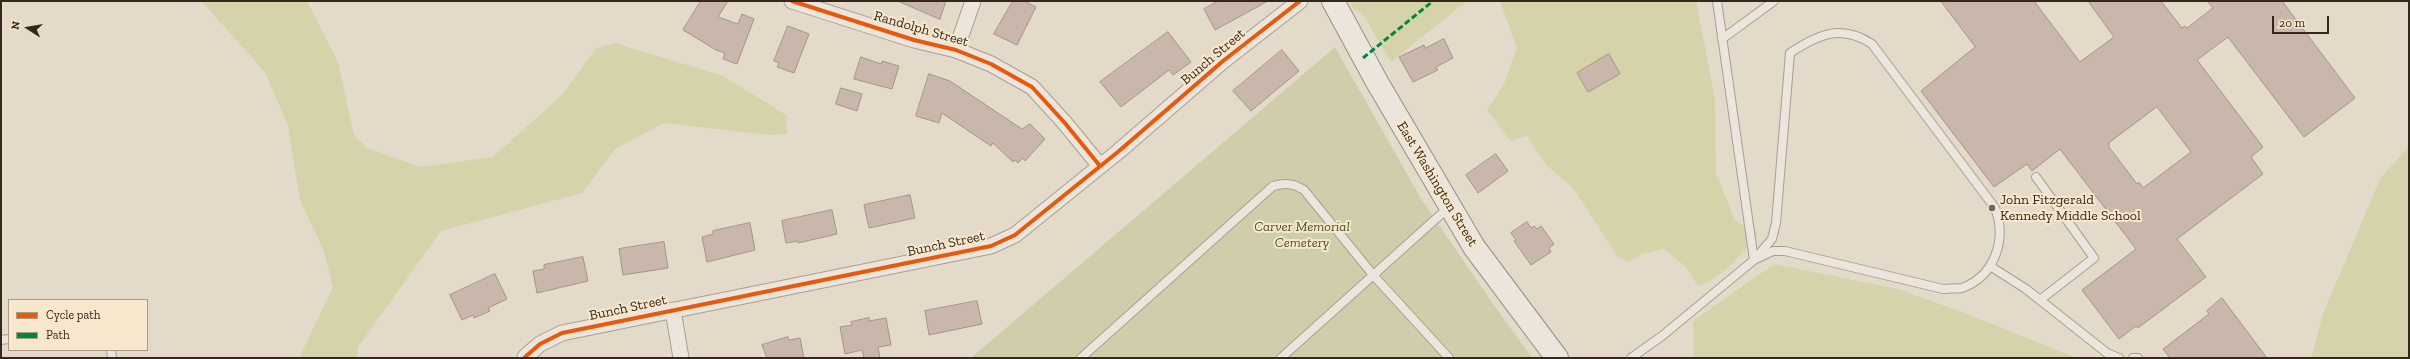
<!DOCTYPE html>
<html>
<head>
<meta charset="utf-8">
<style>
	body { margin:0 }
	#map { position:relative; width:2410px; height:359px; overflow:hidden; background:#e4dac9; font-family:"Zilla Slab",serif }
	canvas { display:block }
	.frame { position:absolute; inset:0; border:2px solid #37261b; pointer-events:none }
	.legend { position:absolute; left:8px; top:299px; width:140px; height:52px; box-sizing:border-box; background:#f7e8cd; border:1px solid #aa9a86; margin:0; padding:5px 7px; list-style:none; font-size:12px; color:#37261b }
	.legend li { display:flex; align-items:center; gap:8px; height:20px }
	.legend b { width:20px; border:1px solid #aa9a86 }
	.north { position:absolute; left:8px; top:8px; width:40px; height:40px; -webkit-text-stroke:3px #f7e8cd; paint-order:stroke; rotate:282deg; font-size:11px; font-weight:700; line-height:16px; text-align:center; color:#37261b }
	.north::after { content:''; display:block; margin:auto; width:14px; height:18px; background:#37261b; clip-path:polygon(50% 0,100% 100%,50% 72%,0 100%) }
	.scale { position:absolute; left:2272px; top:16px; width:57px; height:18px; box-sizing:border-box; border:2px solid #37261b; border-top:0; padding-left:5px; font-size:12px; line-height:14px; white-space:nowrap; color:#37261b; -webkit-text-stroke:3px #f7e8cd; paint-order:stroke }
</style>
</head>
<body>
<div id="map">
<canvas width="2410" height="359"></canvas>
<div class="frame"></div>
<ul class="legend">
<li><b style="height:5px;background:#e8590c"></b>Cycle path</li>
<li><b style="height:5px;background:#00873e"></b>Path</li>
</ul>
<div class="north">N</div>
<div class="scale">20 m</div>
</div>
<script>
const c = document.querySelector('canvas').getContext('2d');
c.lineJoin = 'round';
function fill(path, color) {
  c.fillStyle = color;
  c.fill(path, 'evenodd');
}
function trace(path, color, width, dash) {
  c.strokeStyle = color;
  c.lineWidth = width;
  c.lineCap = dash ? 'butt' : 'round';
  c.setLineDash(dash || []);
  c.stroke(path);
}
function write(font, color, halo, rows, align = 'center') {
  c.font = font + ' "Zilla Slab",serif';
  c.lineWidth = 4;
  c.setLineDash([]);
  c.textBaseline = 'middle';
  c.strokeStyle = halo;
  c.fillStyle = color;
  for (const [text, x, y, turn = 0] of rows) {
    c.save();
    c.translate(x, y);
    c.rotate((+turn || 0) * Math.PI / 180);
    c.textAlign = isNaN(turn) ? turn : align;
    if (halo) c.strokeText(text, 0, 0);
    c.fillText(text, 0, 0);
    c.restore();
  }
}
fill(new Path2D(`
	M201 1H307L338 62 354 135 367 148 420 167 493 157 562 95 596 48 615 43 723 76 786 115 787 134 769 135 664 123 615 149 582 193 441 231 358 347 357 358H299L333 287 324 251 300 200 288 126 265 72Z
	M1350 1H1467L1391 62 1362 13 1354 10Z
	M1500 1H1696L1715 99 1716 173 1735 221 1758 232C1742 255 1724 277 1698 286L1685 266 1664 249 1641 254 1629 262 1618 257 1573 188 1546 165 1527 136 1510 141 1487 110 1504 84 1517 48Z
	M2409 146V358H2311L2323 314 2380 179Z
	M1774 264 1898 289 1965 313 2077 358H1696L1694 356 1693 321Z`), '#d6d3aa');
fill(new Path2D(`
	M1335 47 1420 197 1493 304 1532 358H971Z`), '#d0cdaa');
const building = new Path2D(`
	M701 1H728L718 17 738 24 742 14 754 19 737 64 723 59 725 53 716 50 683 30Z
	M898 1H946L940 19Z
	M1013 1H1024L1036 7 1017 45 994 34Z
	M1219 1H1268L1215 30 1204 9Z
	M1941 1H2034L2080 62 2114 37 2088 1H2161L2182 28 2185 26 2187 28 2213 8 2207 1H2282L2355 98 2304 137 2228 37 2197 60 2263 147 2251 157 2263 174 2177 239 2206 277 2138 328 2136 326 2119 339 2082 290 2136 249 2060 149 2032 171 2027 164 1994 187 1921 91 1975 47ZM2157 107 2191 152 2143 188 2139 182 2137 184 2109 147V143Z
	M788 26 809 34 794 73 777 67 779 63 774 61Z
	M1168 32 1191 62 1173 75 1169 70 1121 107 1100 82Z
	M1444 39 1453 58 1436 67 1438 70 1413 82 1399 57 1424 45 1425 48Z
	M1282 50 1299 71 1251 111 1233 91Z
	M1609 54 1620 74 1588 92 1577 73Z
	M861 57 881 64 882 61 899 66 892 89 854 79Z
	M929 74 950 81 1022 129 1030 124 1045 139 1025 161 1023 158 1018 163 1015 160 1013 162 993 143 991 146 942 113 939 123 916 116Z
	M841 88 862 94 857 111 836 104Z
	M1496 154 1508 171 1478 193 1466 175Z
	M910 195 915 218 869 228 864 205Z
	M832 210 837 234 798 243V241L786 243 782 221Z
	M1527 222 1531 228 1534 226 1537 229 1541 226 1554 244 1549 248 1551 252 1531 265 1514 241 1516 240 1511 233Z
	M750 223 755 250 707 262 702 237 713 234V231Z
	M664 242 668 268 623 275 619 249Z
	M583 257 588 281 537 293 533 271 544 269V265Z
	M495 274 507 299 488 308 490 311 474 318 473 315 462 320 450 295Z
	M2222 298 2267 358H2170L2163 349 2209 314 2207 311Z
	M977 301 982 324 929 335 925 311Z
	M869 318V321L886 318 891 345 878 347 880 358H864L862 350 845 354 840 327 852 325 851 322Z
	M788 337 789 340 800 338 804 358H767L762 345Z`);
fill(building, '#c8b7aa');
trace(building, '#a49589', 1);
const lane = new Path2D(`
	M1717 1 1754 260
	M1722 39 1774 1
	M2036 177 2094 258 2040 300
	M1990 266 2026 289 2107 353 2119 358
	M1 340 9 339
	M111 350 112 358
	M1081 358 1273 186C1285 183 1293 183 1304 190L1374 276 1449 358
	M1281 358 1449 207
	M1631 358 1662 336 1754 260 1772 239 1776 223 1790 53C1819 34 1841 24 1872 44L1995 208C2007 239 1995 276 1962 288 1956 289 1949 288 1943 289L1785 251H1773L1754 260
	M2133 358H2138`);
const street = new Path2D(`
	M792 1 914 40 956 50 991 64 1032 87 1064 122 1100 166
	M956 50 973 1
	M673 310 681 358
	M525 357 540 344 562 333 991 246 1015 235 1119 151 1223 61 1300 1`);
const secondary = new Path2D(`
	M1333 1 1377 82 1474 247 1557 358`);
trace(lane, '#a89f93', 10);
trace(street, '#a89f93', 17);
trace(secondary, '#988e83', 24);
trace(lane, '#ebe5db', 8);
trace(street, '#ebe5db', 15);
trace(secondary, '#ebe5db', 22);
trace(new Path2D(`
	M1363 58 1433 1`), '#00873e', 3, [6, 3]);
trace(new Path2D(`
	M792 1 914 40 956 50 991 64 1032 87 1064 122 1100 166
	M525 357 540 344 562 333 991 246 1015 235 1119 151 1223 61 1300 1`), '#e8590c', 4);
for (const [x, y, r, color] of [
	[1992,208,4,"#746558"]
]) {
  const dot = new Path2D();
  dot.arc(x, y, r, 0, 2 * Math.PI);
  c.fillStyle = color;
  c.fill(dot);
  trace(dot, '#f7e8cd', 1.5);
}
write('14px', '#37261b', '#f7e8cd', [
	["Randolph Street",921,29,16],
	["Bunch Street",1213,57,-40],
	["East Washington Street",1437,184,59],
	["Bunch Street",946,244,-12],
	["Bunch Street",628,308,-12]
]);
write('14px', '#37261b', '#f7e8cd', [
	["John Fitzgerald",2000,200],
	["Kennedy Middle School",2000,216]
], 'left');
write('italic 14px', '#4b5420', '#f7e8cd', [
	["Carver Memorial",1302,227],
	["Cemetery",1302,243]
]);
</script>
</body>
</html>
